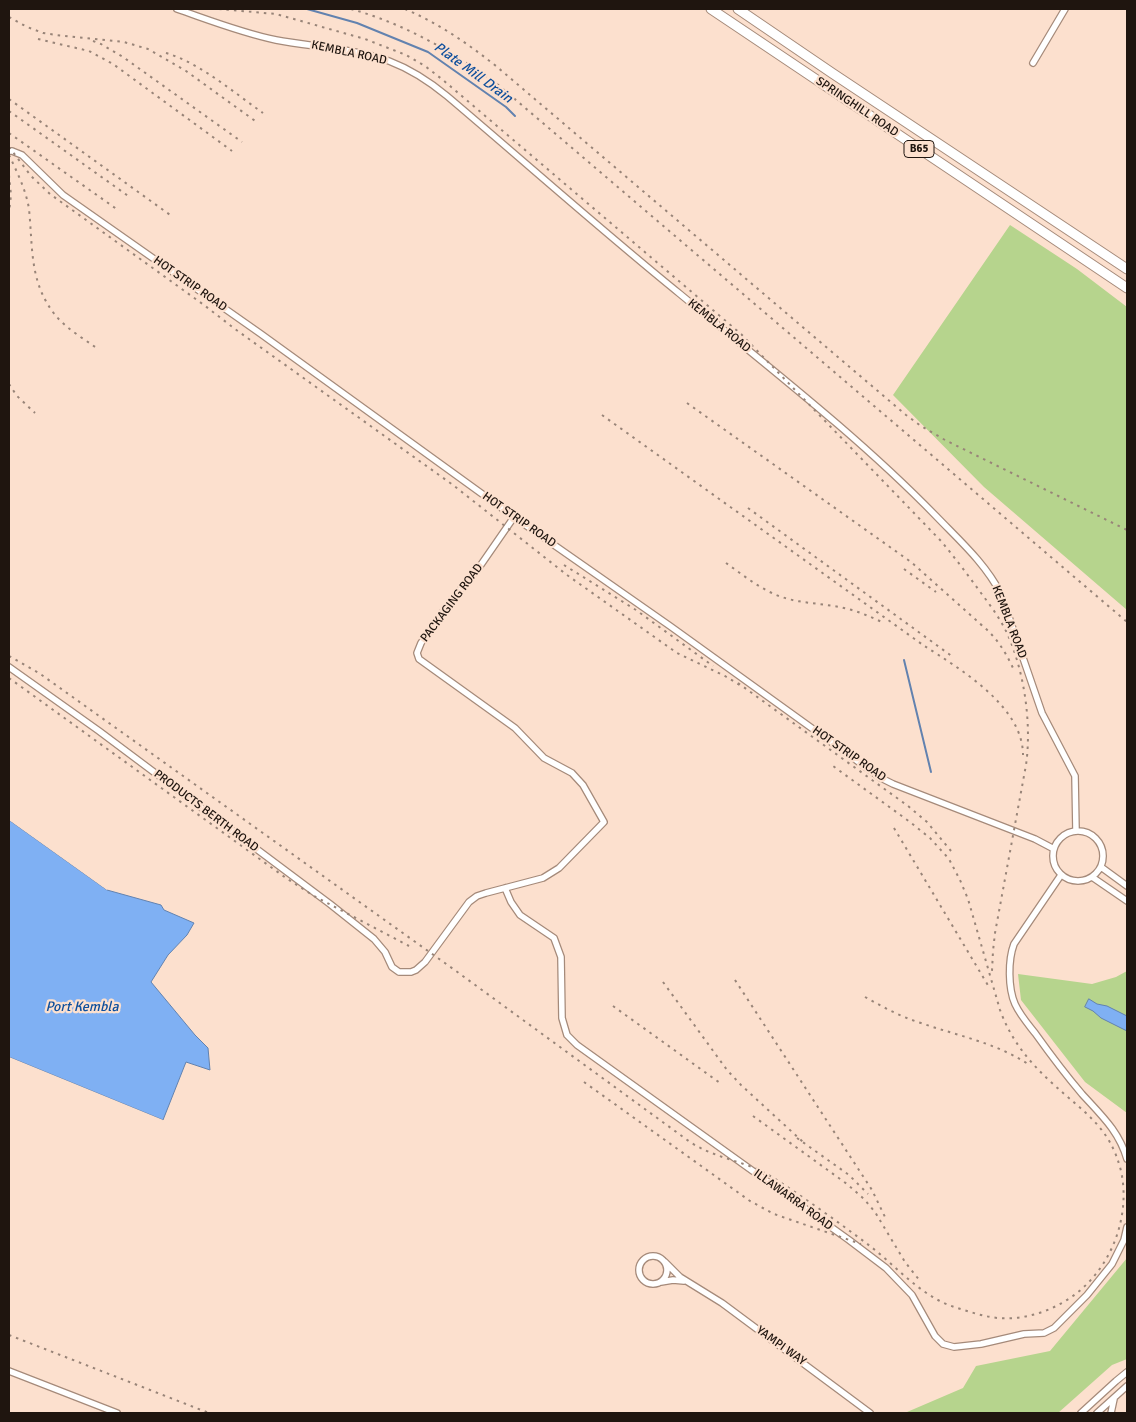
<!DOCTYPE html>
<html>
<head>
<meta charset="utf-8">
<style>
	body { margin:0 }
	#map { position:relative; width:1136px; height:1422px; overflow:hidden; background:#fce0ce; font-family:Signika,sans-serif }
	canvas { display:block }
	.frame { position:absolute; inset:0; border:10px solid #1f150f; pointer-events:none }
</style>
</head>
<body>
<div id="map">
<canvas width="1136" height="1422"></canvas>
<div class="frame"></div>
</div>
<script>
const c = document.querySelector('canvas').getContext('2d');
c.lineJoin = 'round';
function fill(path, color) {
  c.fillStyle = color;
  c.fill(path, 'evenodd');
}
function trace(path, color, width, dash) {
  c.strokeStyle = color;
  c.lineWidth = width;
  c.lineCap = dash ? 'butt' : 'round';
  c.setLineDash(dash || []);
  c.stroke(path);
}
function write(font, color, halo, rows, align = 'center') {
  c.font = font + ' Signika,sans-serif';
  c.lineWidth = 4.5;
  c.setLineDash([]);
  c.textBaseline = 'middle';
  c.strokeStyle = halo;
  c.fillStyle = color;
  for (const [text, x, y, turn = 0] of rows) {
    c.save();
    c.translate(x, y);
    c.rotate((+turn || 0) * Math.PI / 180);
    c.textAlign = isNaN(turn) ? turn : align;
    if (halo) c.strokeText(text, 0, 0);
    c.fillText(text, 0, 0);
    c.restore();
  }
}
fill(new Path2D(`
	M1010 225 1077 269 1127 307V610L984 487 893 395Z
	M1127 971V1113L1085 1082 1021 1000 1018 974 1092 984 1116 977Z
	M1127 1258V1359L1112 1365 1058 1413H909L907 1412 963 1388 976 1366 1050 1351Z`), '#b6d48d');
const water = new Path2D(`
	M9 820 107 890 161 905 164 910 194 923 187 935 168 955 151 982 195 1035 208 1048 210 1070 186 1062 163 1120 9 1057Z
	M1089 999 1097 1004 1107 1006 1127 1016V1031L1101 1018 1093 1011 1085 1007Z`);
fill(water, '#7fb0f3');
trace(water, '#6282af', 1);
fill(new Path2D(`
	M9 818H10L108 888 107 890 9 820Z
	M9 1057 163 1120 162 1123 9 1060Z`), '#fce0ce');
trace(new Path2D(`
	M307 9 357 23 428 52 506 107 515 116
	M904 660 931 772`), '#6282af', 2);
const street = new Path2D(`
	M177 9C209 20 242 33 276 40 313 47 353 48 389 61 410 69 430 82 447 96 525 162 601 230 680 294 767 366 857 435 936 516 960 541 985 563 1001 594L1042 713 1075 776 1076 831
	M1033 63 1065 9
	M9 151H12L22 155 63 195 261 334 514 517 670 626 881 778 893 784 1035 839 1054 849
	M9 667 99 731 330 904 374 939 385 952 392 967 399 972H411L416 970 425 962 469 902 477 896 486 893 543 878 559 868 604 822 583 785 572 773 544 758 515 728 419 659 417 653 421 643 452 599 478 569 514 517
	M1053 856a25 25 0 1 1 50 0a25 25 0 1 1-50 0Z
	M1101 867 1127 886
	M1061 875 1014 944C1008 960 1008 988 1015 1004 1020 1015 1028 1024 1035 1033 1050 1054 1065 1074 1082 1094 1101 1115 1119 1131 1127 1159
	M1092 877 1127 901
	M505 888 511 902 520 915 554 938 561 957 562 1018 567 1035 577 1045 849 1240 886 1268 912 1295 935 1336 943 1344 954 1347 981 1344 1024 1334 1044 1333 1054 1328 1087 1295 1112 1264 1124 1240 1127 1227
	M639 1270a14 14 0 1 1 28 0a14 14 0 1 1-28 0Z
	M665 1262 680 1277 722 1303 870 1413
	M661 1282 673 1280 684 1281
	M9 1371 117 1413
	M1081 1413 1116 1381 1127 1372
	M1097 1413 1127 1386
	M1111 1413 1114 1399`);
const primary = new Path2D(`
	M711 9 1127 288
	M738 9 832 73 1127 269`);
trace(street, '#a58a7a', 8);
trace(primary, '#a58a7a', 11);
trace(street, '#fff', 5.5);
trace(primary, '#fff', 9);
trace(new Path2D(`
	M219 9 276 14 365 39 406 55 425 66 443 80 741 334 941 541C955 558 968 575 981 593 990 605 999 617 1006 631 1024 669 1032 723 1026 765L995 933 993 951 992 971
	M351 9C405 24 451 51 496 83L1127 622
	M405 9C438 23 467 43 496 66L906 415 921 426 945 440 1127 530
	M9 17 27 27 43 33 56 35 124 42 148 49 186 71 258 123
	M38 39 89 51 113 64 232 151
	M93 41 101 44 123 57 242 142
	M166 53C200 63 233 92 263 113
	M9 99 173 217
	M9 111 131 198
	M9 133 118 210
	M9 147 31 176 50 194 204 305 235 329 453 485 567 575 677 653 725 676 743 687
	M9 155C17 172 26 190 29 209 33 248 29 283 56 316 67 329 84 339 98 349
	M9 175 11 195 9 213
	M9 384 17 396 35 413
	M687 403 911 562 985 628
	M602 415 923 645C960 669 1023 706 1023 755
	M748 508 953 657
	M726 563C743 575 760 589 779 596 800 604 823 603 844 608 858 611 871 617 884 623
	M564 565 636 610 713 666
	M904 569 936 592
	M980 624C995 635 1005 651 1013 668
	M9 656 39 673 456 971 690 1142C710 1155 731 1159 752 1167 762 1171 771 1176 780 1182 810 1202 841 1224 870 1246 892 1263 912 1286 938 1300 947 1305 957 1308 967 1311 977 1314 987 1317 998 1318 1034 1321 1073 1303 1095 1275 1118 1247 1129 1207 1121 1171 1110 1126 1083 1112 1052 1083 1029 1062 1011 1040 1000 1010L968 899 960 880 949 859 930 838 910 822 833 766
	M9 678 286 878 314 896 409 946
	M738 683 908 806 927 822 951 851
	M894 828 989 987
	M735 980 872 1190 885 1217
	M663 982 727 1070 741 1085 803 1142
	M865 997C883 1007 901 1017 921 1023 958 1036 994 1042 1028 1064
	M613 1006 720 1083
	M584 1082 750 1201 774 1214 861 1244
	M753 1116 847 1184 864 1199 875 1212 905 1262 920 1281
	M797 1138 849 1175 868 1194
	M9 1335 209 1413`), '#988478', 2, [2.5, 5]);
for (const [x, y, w] of [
	[919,149,30]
]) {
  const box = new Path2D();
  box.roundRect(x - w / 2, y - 8.5, w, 17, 4);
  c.fillStyle = '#fce0ce';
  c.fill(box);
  trace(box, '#1f150f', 1);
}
write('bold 11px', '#1f150f', null, [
	["B65",919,149]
]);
write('12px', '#1f150f', '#fce0ce', [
	["KEMBLA ROAD",349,53,12],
	["SPRINGHILL ROAD",857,107,34],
	["HOT STRIP ROAD",190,284,35],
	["KEMBLA ROAD",719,326,39],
	["HOT STRIP ROAD",519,520,35],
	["PACKAGING ROAD",452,603,-53],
	["KEMBLA ROAD",1009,622,69],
	["HOT STRIP ROAD",849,754,35],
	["PRODUCTS BERTH ROAD",206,811,37],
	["ILLAWARRA ROAD",793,1200,36],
	["YAMPI WAY",781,1346,36]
]);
write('italic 14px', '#0d4e9c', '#fce0ce', [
	["Plate Mill Drain",473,73,36],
	["Port Kembla",82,1007]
]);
</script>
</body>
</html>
